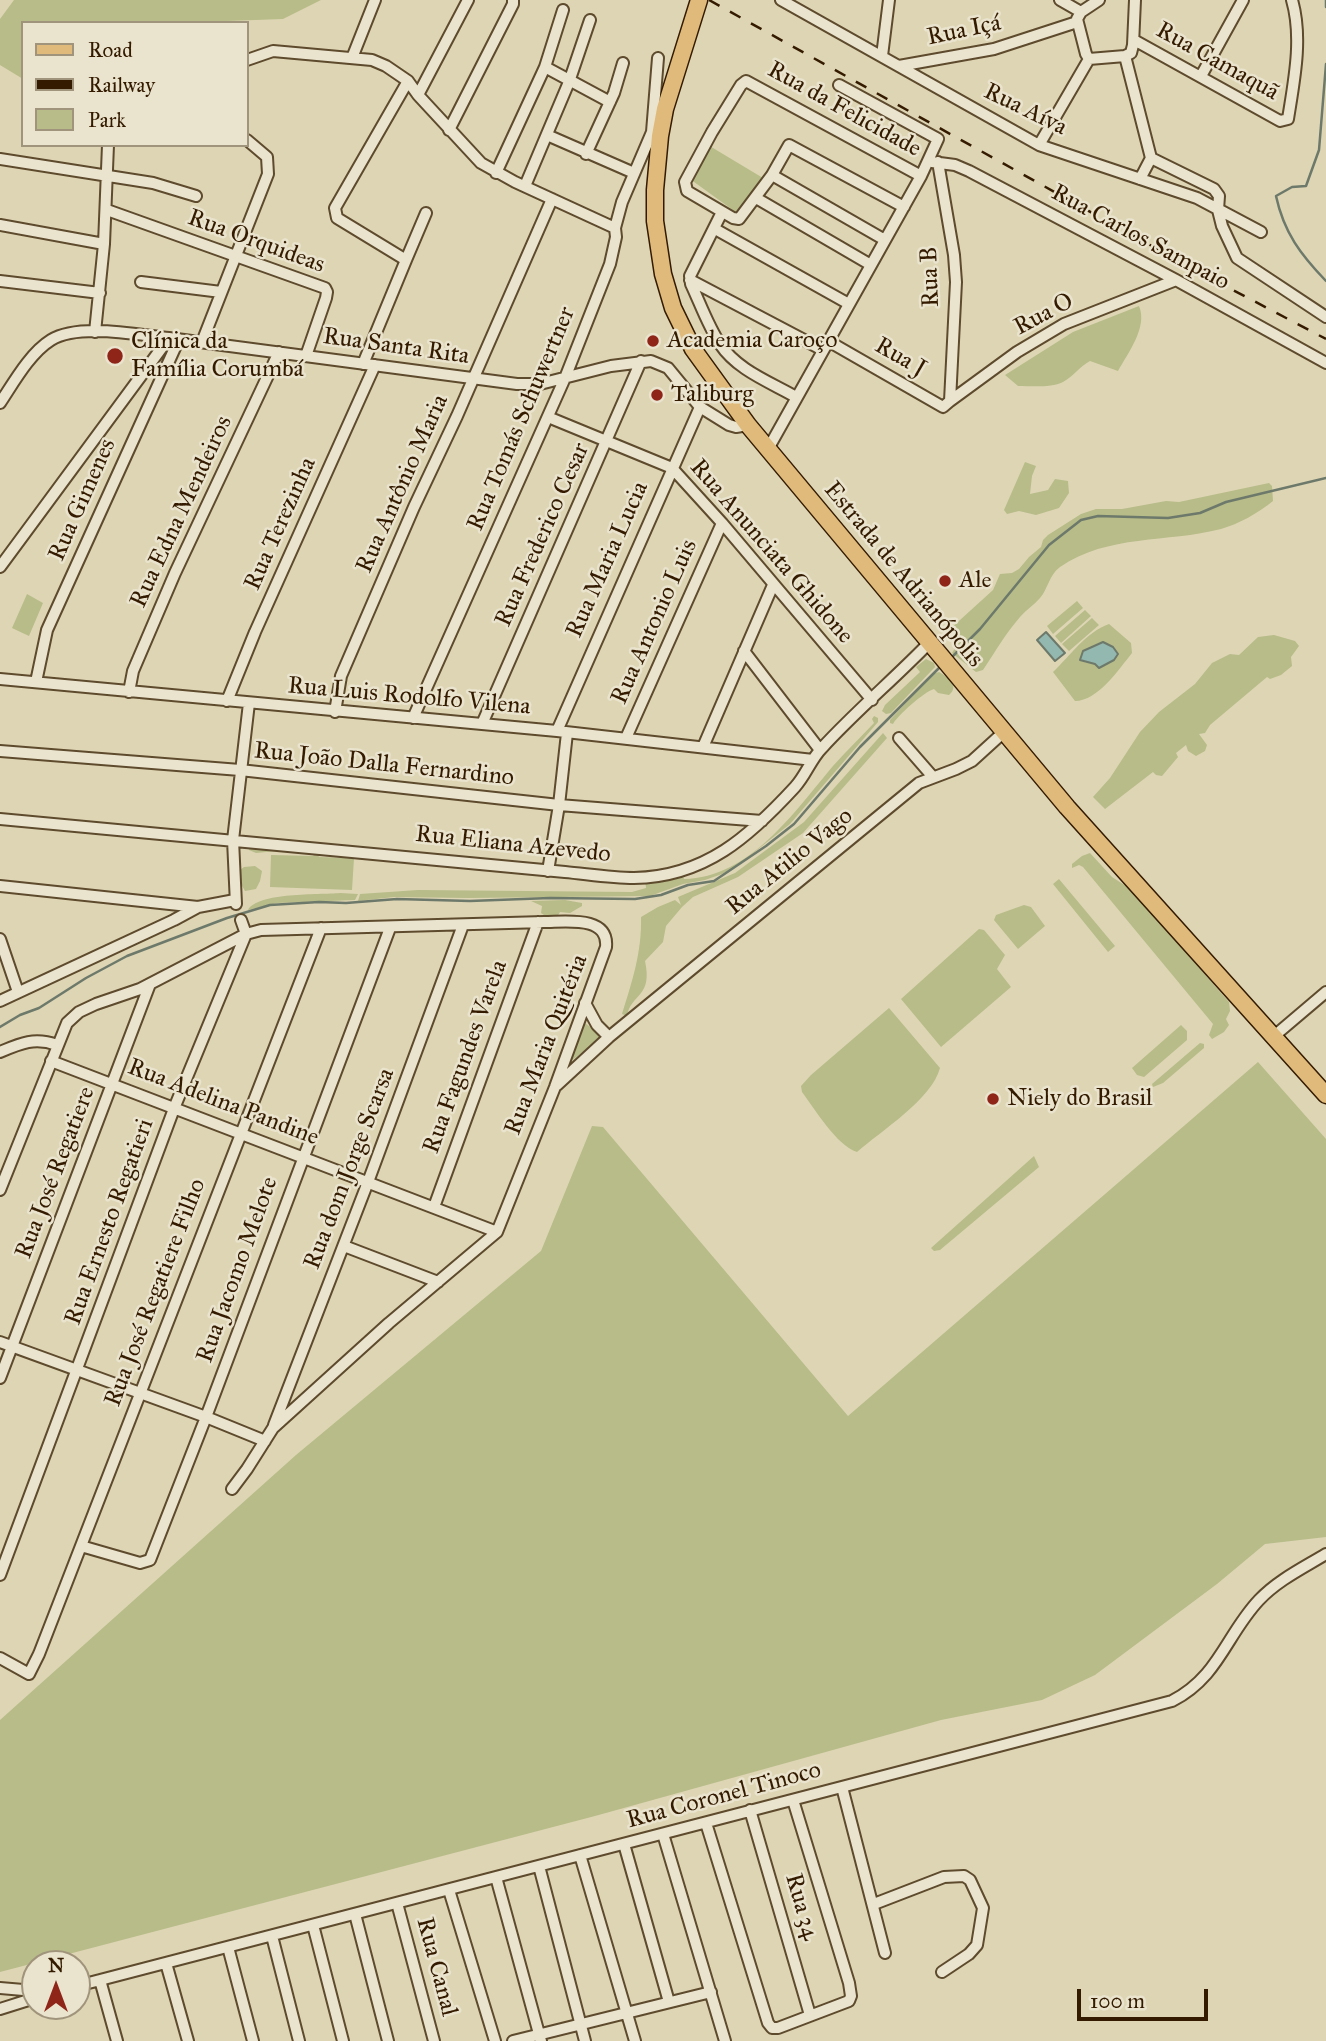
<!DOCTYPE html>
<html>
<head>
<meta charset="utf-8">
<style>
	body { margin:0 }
	#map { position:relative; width:1326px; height:2041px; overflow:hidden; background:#ded5b4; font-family:"IM FELL Great Primer",serif }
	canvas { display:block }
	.legend { position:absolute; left:21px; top:21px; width:228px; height:126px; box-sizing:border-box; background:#eae4ce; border:2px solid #a1947c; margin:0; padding:9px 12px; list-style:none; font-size:21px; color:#341b00 }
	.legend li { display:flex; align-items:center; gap:14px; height:35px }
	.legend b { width:35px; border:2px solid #a1947c }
	.north { position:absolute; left:21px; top:1950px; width:70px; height:70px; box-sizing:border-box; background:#eae4ce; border:2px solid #a1947c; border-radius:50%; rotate:0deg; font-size:19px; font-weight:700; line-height:28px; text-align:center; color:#341b00 }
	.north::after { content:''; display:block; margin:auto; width:24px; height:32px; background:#8f2418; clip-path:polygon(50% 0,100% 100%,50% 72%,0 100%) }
	.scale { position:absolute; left:1077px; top:1989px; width:131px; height:32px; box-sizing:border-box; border:4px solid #341b00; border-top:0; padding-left:9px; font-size:21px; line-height:24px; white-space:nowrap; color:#341b00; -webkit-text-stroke:5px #eae4ce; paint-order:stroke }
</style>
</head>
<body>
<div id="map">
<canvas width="1326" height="2041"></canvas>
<ul class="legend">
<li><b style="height:9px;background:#dfba7a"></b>Road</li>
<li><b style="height:9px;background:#341b00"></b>Railway</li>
<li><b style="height:19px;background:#b7bc89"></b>Park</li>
</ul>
<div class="north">N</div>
<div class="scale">100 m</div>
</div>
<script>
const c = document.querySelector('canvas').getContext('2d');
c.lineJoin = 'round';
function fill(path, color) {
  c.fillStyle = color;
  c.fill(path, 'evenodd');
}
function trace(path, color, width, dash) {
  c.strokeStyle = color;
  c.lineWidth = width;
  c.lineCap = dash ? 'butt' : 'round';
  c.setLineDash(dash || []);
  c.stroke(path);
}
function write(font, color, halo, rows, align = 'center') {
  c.font = font + ' "IM FELL Great Primer",serif';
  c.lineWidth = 5;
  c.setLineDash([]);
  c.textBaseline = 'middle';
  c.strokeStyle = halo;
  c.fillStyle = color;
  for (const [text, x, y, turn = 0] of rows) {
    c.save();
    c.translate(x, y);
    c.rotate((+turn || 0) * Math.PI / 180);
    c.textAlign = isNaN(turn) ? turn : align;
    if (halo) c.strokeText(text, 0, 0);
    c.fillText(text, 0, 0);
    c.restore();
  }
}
fill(new Path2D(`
	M14 0H321L283 19 171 23H23V79L0 65V19Z
	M708 145 763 178 737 213 690 179Z
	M1139 306C1148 327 1128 353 1118 371L1090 361C1080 366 1073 377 1063 382 1051 388 1031 386 1018 386L1005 375 1073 332Z
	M1025 462 1036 466 1032 476 1030 494 1048 490 1055 479 1068 481 1069 493 1059 508 1036 515 1019 511 1007 514 1004 510Z
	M1269 483 1272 486 1273 501C1258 513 1239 524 1221 529 1167 543 1108 534 1060 567 1049 575 1048 589 1040 598 1034 605 1026 610 1020 617 1006 633 995 652 983 670L976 672 952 653 960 640 949 630 993 590 1000 574 1012 573 1019 569 1029 557 1041 547 1043 540 1048 535 1081 514 1096 509H1122L1166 501 1179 502Z
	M27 594 43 603 29 636 12 628Z
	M1077 601 1083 608 1053 634 1047 626Z
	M1085 610 1091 616 1061 643 1055 636Z
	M1092 618 1099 625 1069 651 1062 644Z
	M1109 624 1131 643 1132 653C1119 669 1098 701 1075 701L1053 672C1070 656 1086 632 1109 624Z
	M1274 635 1295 641 1299 646 1291 657 1292 666 1281 675 1270 679 1267 677 1210 725 1205 733 1199 734 1207 745 1205 751 1196 756 1188 751 1186 745 1176 753 1178 757 1162 776 1156 775 1153 772 1105 809 1093 797 1110 778 1140 732 1159 712 1195 684 1212 663 1230 654 1239 655 1258 637Z
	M926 659 934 663 935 667 891 713 886 714 882 711 885 705 920 672 916 667Z
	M939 672C948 677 960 686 949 695L938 693 934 689C925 691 897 716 893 724L890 723V720L933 674Z
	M874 716 878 718V722L790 824 738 865 722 874 705 880 683 884 650 896 467 898 394 897 358 901 360 894 418 890 632 892 646 888 645 879 682 872 684 879C750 878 795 811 833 766 846 751 861 737 874 723L872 719Z
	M883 733 887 738 803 833 738 877 693 897 682 907 666 926 663 942 645 961C653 998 631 993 627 1016L622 1014C632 982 642 952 641 917L658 907 675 900 681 905 678 897 735 873 804 822Z
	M250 837 308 842 317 844 324 854 318 857 354 858 352 890 270 887 271 855 314 856 311 853 276 851 256 853 249 850 247 844Z
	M1090 853 1112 877 1129 888 1229 1002 1230 1011 1226 1019 1229 1025 1224 1032 1212 1039 1209 1035 1213 1024 1083 867 1079 865 1072 868V864L1082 856Z
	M255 866 262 871 260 881 256 889 245 891 240 882 239 871 244 867Z
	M1059 879 1115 946 1108 952 1053 884Z
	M340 893 358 894 355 900 277 903 248 910C258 892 319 895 340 893Z
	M565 900 582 903V906L570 913 560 912 557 917 550 919 541 913 542 906 531 901Z
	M1024 905 1031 907 1045 926 1018 949 994 920 996 915Z
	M979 929 984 930 1005 955 997 969 1011 987 941 1047 901 999Z
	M889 1008 940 1068C932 1099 881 1131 857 1152 837 1146 814 1108 802 1092L801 1086 811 1075Z
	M582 1021 603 1036 570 1062Z
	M1181 1025 1187 1031V1040L1144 1077 1137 1075 1132 1068Z
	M1200 1043 1204 1044V1048L1163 1083 1153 1087 1152 1084Z
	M1258 1062 1326 1139V1537L1265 1544 1217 1584 1095 1675 1042 1700 941 1720 595 1816 0 1972V1720L296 1455 541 1251 592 1126 603 1127 848 1416Z
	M1034 1156 1039 1167 940 1250 934 1251 931 1248Z`), '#b7bc89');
const water = new Path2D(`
	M1046 632 1065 653 1055 661 1037 640Z
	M1103 642 1113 647 1118 654 1114 660 1099 668 1095 664 1080 660 1083 651Z`);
fill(water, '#93b8b0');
trace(water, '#6d796a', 2);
trace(new Path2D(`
	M1326 0V7
	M1326 64 1319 150 1306 186 1292 187 1276 196C1284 233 1301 255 1326 281
	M950 659 980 629 1049 545 1081 520 1098 516 1168 518 1200 513 1226 502 1326 478
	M0 1027 20 1015 39 1008 86 978 127 956 227 918 270 905 319 902 346 903 397 899 470 901 550 898 635 899 661 895 688 885 714 881 766 846 794 824 860 747 942 665`), '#6d796a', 2.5);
const minor = new Path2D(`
	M781 0 1039 145 1197 198 1261 232
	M1060 0 1081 12
	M1099 0 1081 12 1077 19 1086 54 1089 59 1125 56 1131 53 1133 45 1135 0
	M1134 40 1280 121 1288 119C1294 81 1303 38 1292 0
	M882 56 889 0
	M1125 56 1151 158 1140 179
	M352 58 375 0
	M247 60 273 51 372 60 386 66 408 81 418 95 481 163 515 182 615 228
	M899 66 994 49 1077 22
	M545 67 610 102
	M1201 76 1243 0
	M418 95 468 0
	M449 130 513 4V0
	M652 132 658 58
	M547 135 634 173
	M1039 145 1089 59
	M586 154 614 93 623 63
	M1151 158 1214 189 1219 196 1218 210 1222 226 1237 258 1326 317
	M0 159 153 183 196 196
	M932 162 955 165 969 171 1176 280 1326 363
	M938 162 954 255 956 282 950 401 1017 352 1064 324 1176 280
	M496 173 545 67 563 10
	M772 175 885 240
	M525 186 569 82 590 20
	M756 198 871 265
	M904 207 789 145 772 175 739 219 733 218 687 191 685 182 712 132 741 85 746 81 921 176
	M107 210 325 288 327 292 326 298 306 356
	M722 212 690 276 691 284C700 303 708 326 720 344 737 370 770 382 796 397
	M0 225 104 244
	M715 229 849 304
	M406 260 426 213
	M690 280 823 350
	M0 281 100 293
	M141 282 221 292
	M95 332 104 244 108 145
	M828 341 943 407 950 401
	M202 342 268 174 267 157 247 140
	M363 364 406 260 337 218 335 208 408 81
	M0 403C14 382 30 353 51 340 79 323 138 335 169 338
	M548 417 672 468 722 523 872 700
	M768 449 921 176 938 139 839 85
	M0 567 169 338 517 384H540L611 366 651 361 668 368 700 407 729 425 736 427 748 425
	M744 651 820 750
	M0 679 557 731 813 760
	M36 682 47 630 179 339
	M129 692 133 671 175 573 279 352
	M227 701 255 632 375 365
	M335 712 341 676 414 507 457 416 552 199
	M413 718 565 378 610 264 616 237 615 228 622 202 652 132 660 134
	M482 724 641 361
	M557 731 700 407
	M626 738 722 523
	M899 738 933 777
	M703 747 773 585
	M0 751 240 770 559 805 762 821
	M0 819 565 872C587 874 611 878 634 878 705 877 750 836 795 787 806 775 811 759 822 748 856 711 894 679 929 643
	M548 871 559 805 567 733
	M0 886 198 907 235 900
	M236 904 233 840 249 703
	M0 939 18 992
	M0 1001 174 920 198 907
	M585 1003 597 1025 609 1037
	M1273 1037 1326 992
	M0 1052C21 1043 35 1037 57 1045
	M51 1061 497 1232
	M557 1085 609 1037 919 783 956 769 972 761 1005 731
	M0 1190 67 1023 79 1012 96 1004 140 989 246 934 261 930 544 922C565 922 609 915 606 947L555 1087 497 1232 389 1323 273 1428 247 1469 232 1489
	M434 1207 538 922
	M344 1246 438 1282
	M0 1342 206 1417 265 1441
	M0 1378 150 984
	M274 1425 368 1182 463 925
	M81 1546 140 1563 150 1560 206 1417 390 928
	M0 1575 175 1106 246 934 241 920
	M0 1658 29 1674 39 1654 321 928
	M842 1787 885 1953
	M750 1810 810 2015
	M706 1823 768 2023 772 2028H778L849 2001 851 1996 849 1983 793 1800
	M663 1834 725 2041
	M624 1844 669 2002
	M580 1855 635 2041
	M539 1866 585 2041
	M496 1877 541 2041
	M449 1890 495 2041
	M397 1903 434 2041
	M874 1904 944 1877 964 1876 970 1880 983 1908 977 1945 969 1954 942 1972
	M355 1914 388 2041
	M313 1925 343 2041
	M272 1936 299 2041
	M228 1947 253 2041
	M166 1963 188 2041
	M100 1980 117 2041
	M77 1986 1172 1701C1219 1677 1226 1635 1259 1600 1278 1580 1303 1568 1326 1554
	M0 1988 35 1991
	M0 2009 35 1998
	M513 2041 711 1992`);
const primary = new Path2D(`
	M699 0 665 109 660 136 655 190V221L663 274 673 308 693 349 748 425 1067 807 1326 1095`);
trace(minor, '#5e4a2d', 14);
trace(primary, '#341b00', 19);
trace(minor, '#eae4ce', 10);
trace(primary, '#dfba7a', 16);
trace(new Path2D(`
	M709 0 1195 270 1326 339`), '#341b00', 2.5, [12, 12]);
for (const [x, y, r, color] of [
	[653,341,7,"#8f2418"],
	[115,356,9,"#8f2418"],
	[657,395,7,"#8f2418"],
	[945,581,7,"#8f2418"],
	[993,1099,7,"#8f2418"]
]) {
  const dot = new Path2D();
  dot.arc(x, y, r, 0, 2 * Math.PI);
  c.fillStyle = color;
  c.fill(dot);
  trace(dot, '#eae4ce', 2.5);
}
write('24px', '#341b00', '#eae4ce', [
	["Rua Içá",964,31,-12],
	["Rua Camaquã",1217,62,29],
	["Rua da Felicidade",844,110,29],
	["Rua Aíva",1025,110,26],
	["Rua Carlos Sampaio",1140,238,28],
	["Rua Orquideas",256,242,20],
	["Rua B",931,277,-92],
	["Rua O",1044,315,-28],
	["Rua Santa Rita",396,347,8],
	["Rua J",900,358,30],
	["Rua Tomás Schuwertner",522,419,-67],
	["Rua Antônio Maria",403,484,-66],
	["Rua Gimenes",83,500,-66],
	["Rua Edna Mendeiros",182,512,-65],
	["Rua Terezinha",281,524,-66],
	["Rua Frederico Cesar",543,535,-66],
	["Rua Anunciata Ghidone",771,552,49],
	["Rua Maria Lucia",608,560,-66],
	["Estrada de Adrianópolis",903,575,50],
	["Rua Antonio Luis",655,622,-66],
	["Rua Luis Rodolfo Vilena",409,697,5],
	["Rua João Dalla Fernardino",384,765,6],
	["Rua Eliana Azevedo",513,845,6],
	["Rua Atilio Vago",790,862,-39],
	["Rua Maria Quitéria",547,1045,-69],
	["Rua Fagundes Varela",466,1057,-70],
	["Rua Adelina Pandine",223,1103,21],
	["Rua dom Jorge Scarsa",350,1169,-69],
	["Rua José Regatiere",56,1173,-69],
	["Rua Ernesto Regatieri",110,1222,-70],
	["Rua Jacomo Melote",238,1270,-70],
	["Rua José Regatiere Filho",156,1293,-69],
	["Rua Coronel Tinoco",724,1796,-15],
	["Rua 34",801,1907,74],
	["Rua Canal",436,1967,75]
]);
write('24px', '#341b00', '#eae4ce', [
	["Academia Caroço",667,341],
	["Clínica da",131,342],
	["Família Corumbá",131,370],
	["Taliburg",671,395],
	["Ale",959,581],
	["Niely do Brasil",1007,1099]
], 'left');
</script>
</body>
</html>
